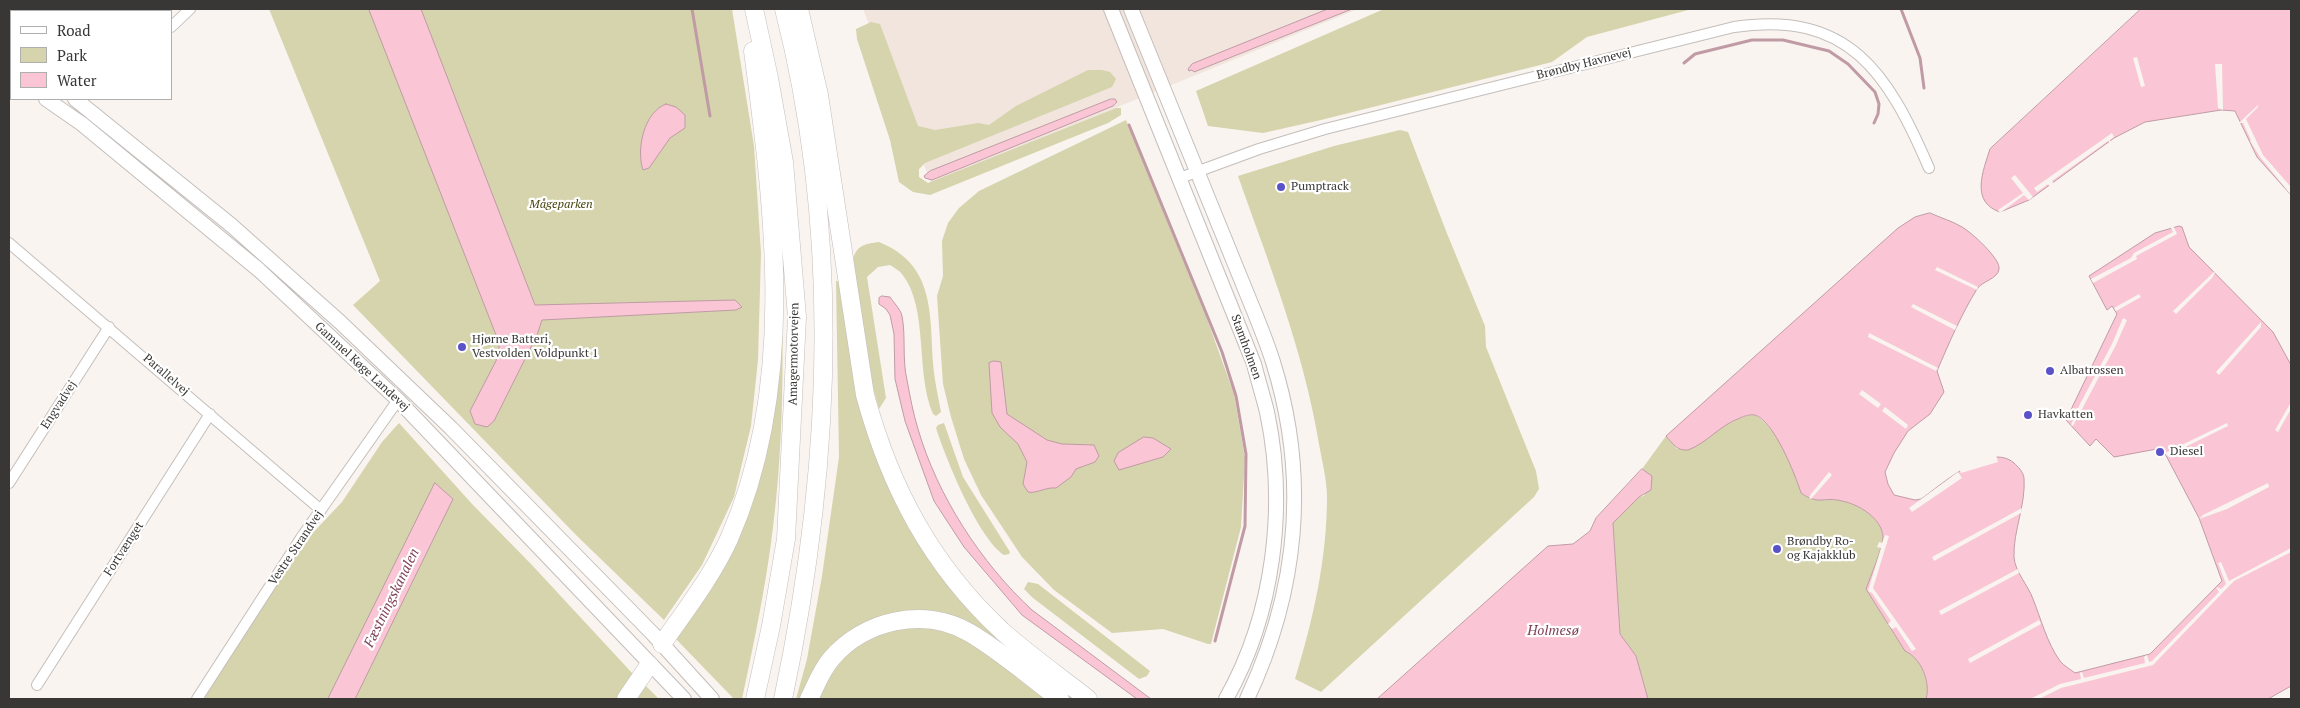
<!DOCTYPE html>
<html>
<head>
<meta charset="utf-8">
<style>
	body { margin:0 }
	#map { position:relative; width:2300px; height:708px; overflow:hidden; background:#f9f4f0; font-family:"PT Serif",serif }
	canvas { display:block }
	.frame { position:absolute; inset:0; border:10px solid #393736; pointer-events:none }
	.legend { position:absolute; left:10px; top:10px; width:162px; height:90px; box-sizing:border-box; background:#fff; border:1px solid #b0afaf; margin:0; padding:6px 9px; list-style:none; font-size:15px; color:#393736 }
	.legend li { display:flex; align-items:center; gap:10px; height:25px }
	.legend b { width:25px; border:1px solid #b0afaf }
</style>
</head>
<body>
<div id="map">
<canvas width="2300" height="708"></canvas>
<div class="frame"></div>
<ul class="legend">
<li><b style="height:6px;background:#fff"></b>Road</li>
<li><b style="height:14px;background:#d5d4ac"></b>Park</li>
<li><b style="height:14px;background:#fac6d5"></b>Water</li>
</ul>
</div>
<script>
const c = document.querySelector('canvas').getContext('2d');
c.lineJoin = 'round';
function fill(path, color) {
  c.fillStyle = color;
  c.fill(path, 'evenodd');
}
function trace(path, color, width, dash) {
  c.strokeStyle = color;
  c.lineWidth = width;
  c.lineCap = dash ? 'butt' : 'round';
  c.setLineDash(dash || []);
  c.stroke(path);
}
function write(font, color, halo, rows, align = 'center') {
  c.font = font + ' "PT Serif",serif';
  c.lineWidth = 4.5;
  c.setLineDash([]);
  c.textBaseline = 'middle';
  c.strokeStyle = halo;
  c.fillStyle = color;
  for (const [text, x, y, turn = 0] of rows) {
    c.save();
    c.translate(x, y);
    c.rotate((+turn || 0) * Math.PI / 180);
    c.textAlign = isNaN(turn) ? turn : align;
    if (halo) c.strokeText(text, 0, 0);
    c.fillText(text, 0, 0);
    c.restore();
  }
}
fill(new Path2D(`
	M863 9H1358L931 183Z`), '#f2e5dd');
fill(new Path2D(`
	M269 9H732L754 146 761 253 758 360 751 426 734 497 702 565 664 620 577 536 353 305 380 281Z
	M1384 9H1692L1587 37 1552 62 1321 120 1263 133 1208 126 1196 91Z
	M871 22 880 24 918 126 935 130 978 123 989 125 1016 106 1088 70H1102L1110 72 1116 79 1112 87 925 163 919 169V177L928 183 1116 108H1121V115L1108 123 930 195 913 192 899 182 890 140 857 39 856 29Z
	M1126 120 1207 319 1234 394 1245 458 1241 527 1211 644H1208L1163 629 1112 633 1054 590 1022 557 981 495 964 459 951 417 943 384 937 296 943 276 942 241 948 223 959 208 979 191Z
	M1400 130 1408 132 1446 231 1485 326 1486 347 1536 471 1539 489 1534 497 1321 692 1295 679C1313 620 1327 559 1327 497 1327 480 1322 461 1319 444 1304 352 1269 264 1238 176L1334 146Z
	M879 242C934 264 930 312 933 362 934 379 938 395 941 412L936 416 933 414C915 372 929 308 902 274 899 270 894 268 890 265L878 267 867 277 886 398 879 409 867 366 853 259C857 245 865 244 879 242Z
	M781 263C784 356 784 450 771 543 764 595 753 647 742 699H734L674 637 749 499Z
	M836 281H841L879 462 895 502 915 537 938 570 1080 699H1071L979 630 885 617 803 699H796L807 659 822 576 839 457Z
	M1753 414C1777 426 1794 468 1801 493 1820 506 1822 496 1842 501 1858 504 1882 518 1883 537 1883 547 1870 578 1866 589L1905 651C1921 658 1931 682 1926 699H1648L1636 656 1620 634 1613 523 1639 497 1644 496 1650 478 1642 469 1666 436 1677 449 1739 418Z
	M399 423 473 505 531 564 633 674 617 699H203L306 540 342 502 382 442Z
	M944 423 963 477 1010 552 1009 554 1004 555C978 538 946 459 936 428L938 425Z
	M1028 582 1038 584 1150 671 1147 676 1139 679 1033 598 1024 589Z
	M909 624 939 628 970 639 1049 699H818C830 670 852 644 882 631 890 627 900 626 909 624Z
	M644 684 659 699H633Z`), '#d5d4ac');
const water = new Path2D(`
	M369 9H421L535 305 735 300 742 307 736 310 542 320 537 335 494 421 487 427 475 424 470 411 499 355V343Z
	M1328 9H1352L1194 72 1192 70 1189 71 1188 69 1192 64Z
	M2141 9H2291V195L2257 157 2235 111 2221 110 2145 122 2114 138 2029 200 2000 212C1970 202 1983 171 1990 149Z
	M1111 99H1115L1117 102 1113 106 932 180 925 178 924 176 930 171Z
	M666 104 676 107 685 115V128L670 138 649 168 643 170C636 149 644 112 666 104Z
	M1930 213C1941 218 1952 221 1962 227 1971 232 2001 259 1999 269 1998 279 1982 281 1977 289 1961 315 1949 343 1937 371L1944 392 1930 414 1908 431 1894 453 1885 472 1888 484 1894 495 1915 500 1921 499C1940 486 1989 441 2014 463 2018 467 2023 471 2024 478 2026 505 2013 531 2014 557 2015 572 2028 585 2033 599 2041 619 2047 643 2060 661 2064 666 2070 669 2075 673L2150 654 2222 581 2199 518 2162 448 2114 457 2096 439 2090 446 2066 420 2117 314 2112 306 2107 310 2089 276 2155 233 2179 226 2182 227 2189 247 2273 332 2291 365V686L2268 699H1926C1931 682 1921 658 1905 651L1866 589C1870 578 1883 547 1883 537 1882 518 1858 504 1842 501 1822 496 1820 506 1801 493 1795 474 1774 421 1755 415 1751 414 1744 416 1740 418 1720 425 1707 443 1688 450 1677 451 1673 444 1666 436L1898 228 1915 217Z
	M882 296 890 297C894 303 901 310 902 316 906 337 902 359 907 380 910 396 913 413 918 429 937 495 981 563 1032 610L1151 699H1137L1022 615 964 547 934 501 905 421 895 379 894 334 890 315 886 309 879 304V298Z
	M994 361 1001 362 1007 414 1047 440 1062 444 1094 445 1099 456 1095 462 1076 469 1071 477 1056 488C1045 487 1036 494 1028 492L1023 484 1027 462 1018 444 1000 427 992 413 989 363Z
	M1144 437 1153 438 1171 449 1163 457 1119 470 1114 461 1118 453Z
	M1642 469 1652 476 1651 490 1639 497 1613 523 1620 634 1636 656 1648 699H1377L1548 546 1573 544 1590 531 1596 518Z
	M435 483 453 499 355 699H328Z`);
fill(water, '#fac6d5');
trace(water, '#c09ba5', 1);
fill(new Path2D(`
	M2137 57 2145 86 2141 87 2133 58Z
	M2215 64H2222L2223 110 2218 108Z
	M2258 105V107L2246 119 2263 155 2291 187V195L2260 157 2250 141 2251 140 2243 123H2239Z
	M2112 133 2114 137 2110 140 2111 143 2108 141 2052 181 2054 184 2050 187 2048 184 2037 192 2034 188Z
	M2015 175 2033 197 2029 200 2024 195 2000 213 1998 210 2023 193 2011 178Z
	M2173 225 2177 234 2136 256 2137 259 2093 283 2091 279 2131 258 2134 253 2173 232 2170 226Z
	M1937 267 1978 287 1977 290 1935 270Z
	M2214 272 2215 273 2212 278 2176 314 2173 311Z
	M2139 294 2141 297 2116 311 2114 308Z
	M1913 304 1957 326 1955 330 1911 307Z
	M2123 318 2127 320 2116 345 2073 426 2071 425 2080 404 2112 344Z
	M2261 322V327L2219 375 2216 372Z
	M1869 333 1938 368 1936 371 1868 337Z
	M1862 390 1881 404 1878 408 1859 394Z
	M2291 402V409L2278 432 2275 430Z
	M1885 407 1908 425 1906 429 1882 411Z
	M2227 423 2228 426 2167 456 2165 453Z
	M1996 455 1998 462 1961 473 1959 468 1976 459Z
	M1829 472 1832 475 1811 499 1809 498 1811 494Z
	M1958 472 1962 478 1912 512 1909 508Z
	M2268 483 2269 487 2227 509 2199 519 2203 515Z
	M2022 508 2021 513 1934 561 1932 557Z
	M1885 535 1889 536 1873 588 1916 649 1912 651 1896 627 1892 629 1888 624 1891 621 1872 593 1868 591 1881 548 1877 547 1879 542 1882 543Z
	M2291 548V552L2234 581 2153 665 2061 688 2039 699H2030L2060 684 2081 679 2080 673 2082 672 2084 678 2145 663 2144 657 2147 655 2149 662 2152 661 2219 592 2216 587 2221 589 2226 584 2218 563 2221 562 2229 581Z
	M2018 569 2019 573 1941 615 1939 611Z
	M2039 620 2041 624 1970 663 1968 659Z`), '#f9f4f0');
trace(new Path2D(`
	M692 9 710 116
	M1901 9 1920 58 1924 88
	M1684 63 1695 54 1752 40H1783L1829 51 1848 64 1875 92 1879 104 1878 114 1874 123
	M1129 125 1222 352 1236 396 1246 454 1245 526 1215 641`), '#c09ba5', 3);
const street = new Path2D(`
	M139 9 142 11
	M171 27 190 9
	M1180 178 1259 149 1325 129 1734 27C1849 10 1888 73 1929 168
	M9 243 321 510
	M9 483 109 327
	M37 685 210 414
	M197 699 301 538 398 400`);
const secondary = new Path2D(`
	M1111 9 1254 364C1258 380 1263 396 1267 412 1287 506 1274 614 1226 699
	M1131 9 1256 316C1262 331 1268 346 1273 362 1309 477 1298 591 1247 699
	M9 52 11 54
	M9 73 11 74
	M46 99 82 124 259 270 398 400 684 699
	M75 99 231 225 340 322 451 428 653 634 712 699`);
const highway = new Path2D(`
	M754 9 769 78 784 162 797 317 786 539 771 626 755 699
	M799 9 819 95 865 395C890 487 931 565 1002 631 1029 655 1060 677 1088 699
	M662 644C685 611 712 576 729 539 797 385 774 212 753 51
	M626 699 649 665
	M783 699C831 473 842 235 784 9
	M809 699C816 685 821 671 831 659 864 620 925 606 970 633 1002 652 1030 677 1060 699`);
trace(street, '#c4bebb', 12);
trace(secondary, '#c4bebb', 16);
trace(highway, '#c4bebb', 19);
trace(street, '#fff', 10);
trace(secondary, '#fff', 14);
trace(highway, '#fff', 18);
for (const [x, y, r, color] of [
	[1281,187,5,"#5952c9"],
	[462,347,5,"#5952c9"],
	[2050,371,5,"#5952c9"],
	[2028,415,5,"#5952c9"],
	[2160,452,5,"#5952c9"],
	[1777,549,5,"#5952c9"]
]) {
  const dot = new Path2D();
  dot.arc(x, y, r, 0, 2 * Math.PI);
  c.fillStyle = color;
  c.fill(dot);
  trace(dot, '#fff', 2);
}
write('12px', '#393736', '#fff', [
	["Brøndby Havnevej",1584,64,-14],
	["Stamholmen",1246,347,70],
	["Amagermotorvejen",794,354,-89],
	["Gammel Køge Landevej",362,367,43],
	["Parallelvej",166,375,41],
	["Engvadvej",59,405,-57],
	["Vestre Strandvej",296,548,-56],
	["Fortvænget",124,549,-57]
]);
write('12px', '#393736', '#fff', [
	["Pumptrack",1291,187],
	["Hjørne Batteri,",472,340],
	["Vestvolden Voldpunkt 1",472,354],
	["Albatrossen",2060,371],
	["Havkatten",2038,415],
	["Diesel",2170,452],
	["Brøndby Ro-",1787,542],
	["og Kajakklub",1787,556]
], 'left');
write('italic 12px', '#47440c', '#fff', [
	["Mågeparken",561,205]
]);
write('italic 14px', '#7f3f55', '#fff', [
	["Fæstningskanalen",392,598,-64],
	["Holmesø",1553,631]
]);
</script>
</body>
</html>
